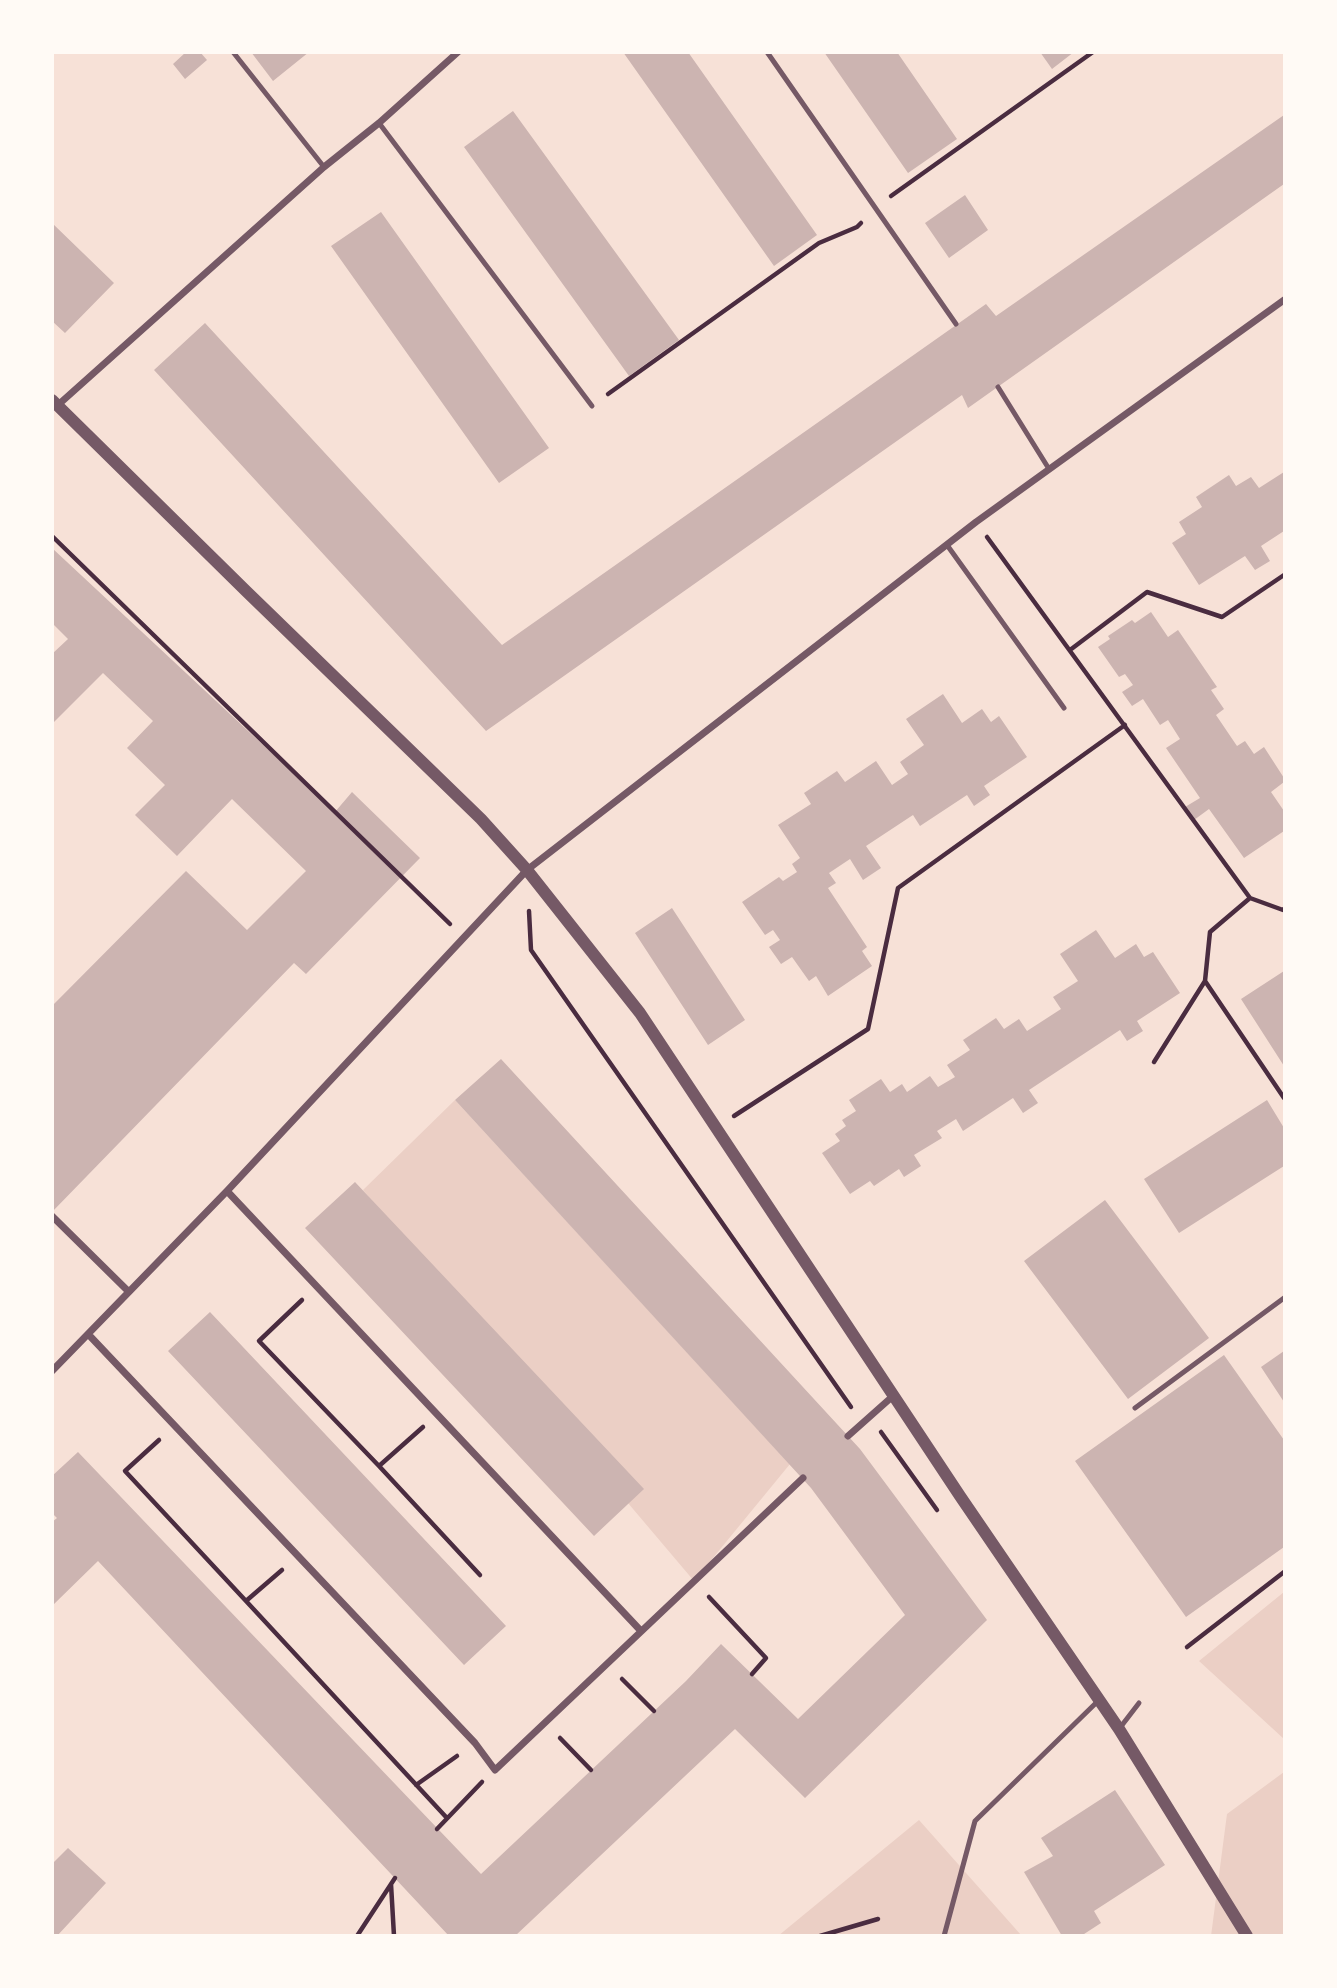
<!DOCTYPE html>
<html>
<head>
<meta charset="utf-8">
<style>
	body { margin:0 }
	#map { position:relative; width:1337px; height:1988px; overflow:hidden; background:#f7e1d7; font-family:Mulish,sans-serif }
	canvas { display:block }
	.frame { position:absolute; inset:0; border:54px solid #fffaf5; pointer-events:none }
</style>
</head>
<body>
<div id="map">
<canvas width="1337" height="1988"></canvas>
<div class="frame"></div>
</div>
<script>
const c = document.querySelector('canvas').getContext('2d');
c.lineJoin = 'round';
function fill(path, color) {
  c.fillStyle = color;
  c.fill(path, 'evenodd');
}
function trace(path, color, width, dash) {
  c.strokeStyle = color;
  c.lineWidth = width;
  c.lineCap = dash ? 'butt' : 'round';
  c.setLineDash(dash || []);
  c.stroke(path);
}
fill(new Path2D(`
	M455 1100 790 1464 694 1581 363 1190Z
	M1284 1592V1739L1199 1661Z
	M1284 1772V1935L1211 1936 1227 1814Z
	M919 1820 1021 1935 778 1936Z`), '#ebcfc5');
fill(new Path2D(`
	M186 52H200L207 60 185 79 173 64Z
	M251 52H309L273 81Z
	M623 52H688L817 235 774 266Z
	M824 52H897L957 139 908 173Z
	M1040 52H1074L1052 69Z
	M513 111 679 340 629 376 464 147Z
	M1284 115V184L968 408 962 395 486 731 154 370 205 323 502 645 986 304 996 316Z
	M965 195 988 230 949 258 925 223Z
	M381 212 549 448 499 483 331 246Z
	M52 223 114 283 65 333 52 321Z
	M1284 472V531L1261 546 1270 561 1255 570 1245 556 1199 585 1172 543 1186 534 1179 522 1202 507 1196 497 1229 475 1236 486 1251 477 1259 488Z
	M52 548 335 812 352 792 420 858 306 974 294 963 52 1212V1006L186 871 247 930 306 871 232 799 177 856 135 815 165 785 127 748 153 721 103 673 52 724V654L68 639 52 623Z
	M1151 612 1168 637 1178 630 1217 687 1211 690 1224 709 1216 715 1237 746 1245 741 1254 754 1264 747 1284 778V782L1271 792 1284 811V831L1244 858 1209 809 1194 820 1185 807 1200 798 1166 748 1180 739 1168 720 1160 725 1143 699 1132 706 1122 692 1133 685 1125 674 1119 677 1098 647 1110 639 1108 636 1132 620 1135 623Z
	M943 694 962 723 982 709 991 722 999 716 1027 757 984 786 990 795 974 806 967 795 920 826 913 815 866 846 881 868 863 880 850 859 829 873 836 883 828 888 867 947 862 951 872 966 828 996 816 976 809 981 792 957 781 964 769 947 780 940 773 930 765 935 742 902 779 877 783 881 797 872 792 864 800 858 778 825 811 804 804 793 837 771 845 782 876 761 892 785 908 774 900 762 924 745 906 719Z
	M672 908 745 1020 708 1045 635 933Z
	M1096 930 1115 958 1136 944 1144 957 1153 952 1180 993 1137 1021 1143 1031 1127 1041 1120 1030 1029 1090 1038 1103 1023 1113 1013 1098 963 1131 956 1119 937 1131 942 1138 914 1155 921 1166 904 1177 899 1169 874 1186 870 1181 850 1194 822 1153 840 1141 835 1134 846 1126 842 1120 856 1111 849 1100 881 1079 890 1092 902 1084 907 1092 930 1076 938 1087 955 1077 947 1065 970 1050 963 1040 996 1018 1004 1029 1019 1019 1027 1031 1061 1009 1053 997 1078 981 1060 954Z
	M1284 971V1066L1241 999Z
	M501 1059 860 1449 987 1620 805 1798 735 1729 515 1936H449L98 1561 52 1606V1522L57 1518 52 1513V1476L78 1452 481 1874 686 1681 721 1644 798 1719 905 1615 811 1488 455 1100Z
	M1267 1100 1284 1128V1166L1179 1233 1144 1179Z
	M355 1182 644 1489 594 1536 305 1228Z
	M1105 1200 1209 1338 1128 1399 1024 1261Z
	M210 1312 506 1626 464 1665 168 1351Z
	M1284 1351V1402L1261 1367Z
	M1224 1355 1284 1440V1547L1186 1617 1075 1461Z
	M1115 1790 1165 1865 1094 1911 1101 1923 1081 1936H1062L1024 1872 1053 1856 1041 1838Z
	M68 1848 106 1883 57 1936H52V1864Z`), '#ccb4b1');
trace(new Path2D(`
	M891 196 1093 52
	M608 394 819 243 857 227 861 223
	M52 536 450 924
	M987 537 1250 898 1210 932 1205 981 1284 1098
	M1070 650 1147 592 1222 617 1284 575
	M1250 898 1283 910 1284 909
	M529 911 531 950 851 1407
	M1154 1062 1205 981
	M734 1116 868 1029 898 888 1125 725
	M302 1300 259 1341 379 1466 423 1427
	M881 1432 937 1510
	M159 1440 125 1471 246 1601
	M379 1466 480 1575
	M282 1570 246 1601 446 1817
	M709 1597 766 1658 752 1674
	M1187 1647 1284 1572
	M622 1679 654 1711
	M560 1738 591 1770
	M416 1785 457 1756
	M437 1829 482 1782
	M391 1884 394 1936
	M357 1936 395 1878
	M820 1936 878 1919`), '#4a2c40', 4.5);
trace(new Path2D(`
	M233 52 324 167
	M767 52 956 324
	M379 123 592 406
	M998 387 1049 469
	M947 545 1064 708
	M1135 1408 1284 1298
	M1119 1729 1139 1703
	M944 1936 975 1821 1098 1701`), '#755966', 5);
trace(new Path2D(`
	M58 405 324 167 379 123 458 52
	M227 1191 641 1631
	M52 1216 128 1291
	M88 1334 475 1743 495 1770 803 1478
	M52 1371 227 1191 527 870 976 522 1284 300
	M848 1436 893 1396`), '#755966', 7);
trace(new Path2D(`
	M52 400 245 590 481 819 527 870 640 1013 960 1496 1119 1729 1247 1936`), '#755966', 12);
</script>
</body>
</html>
